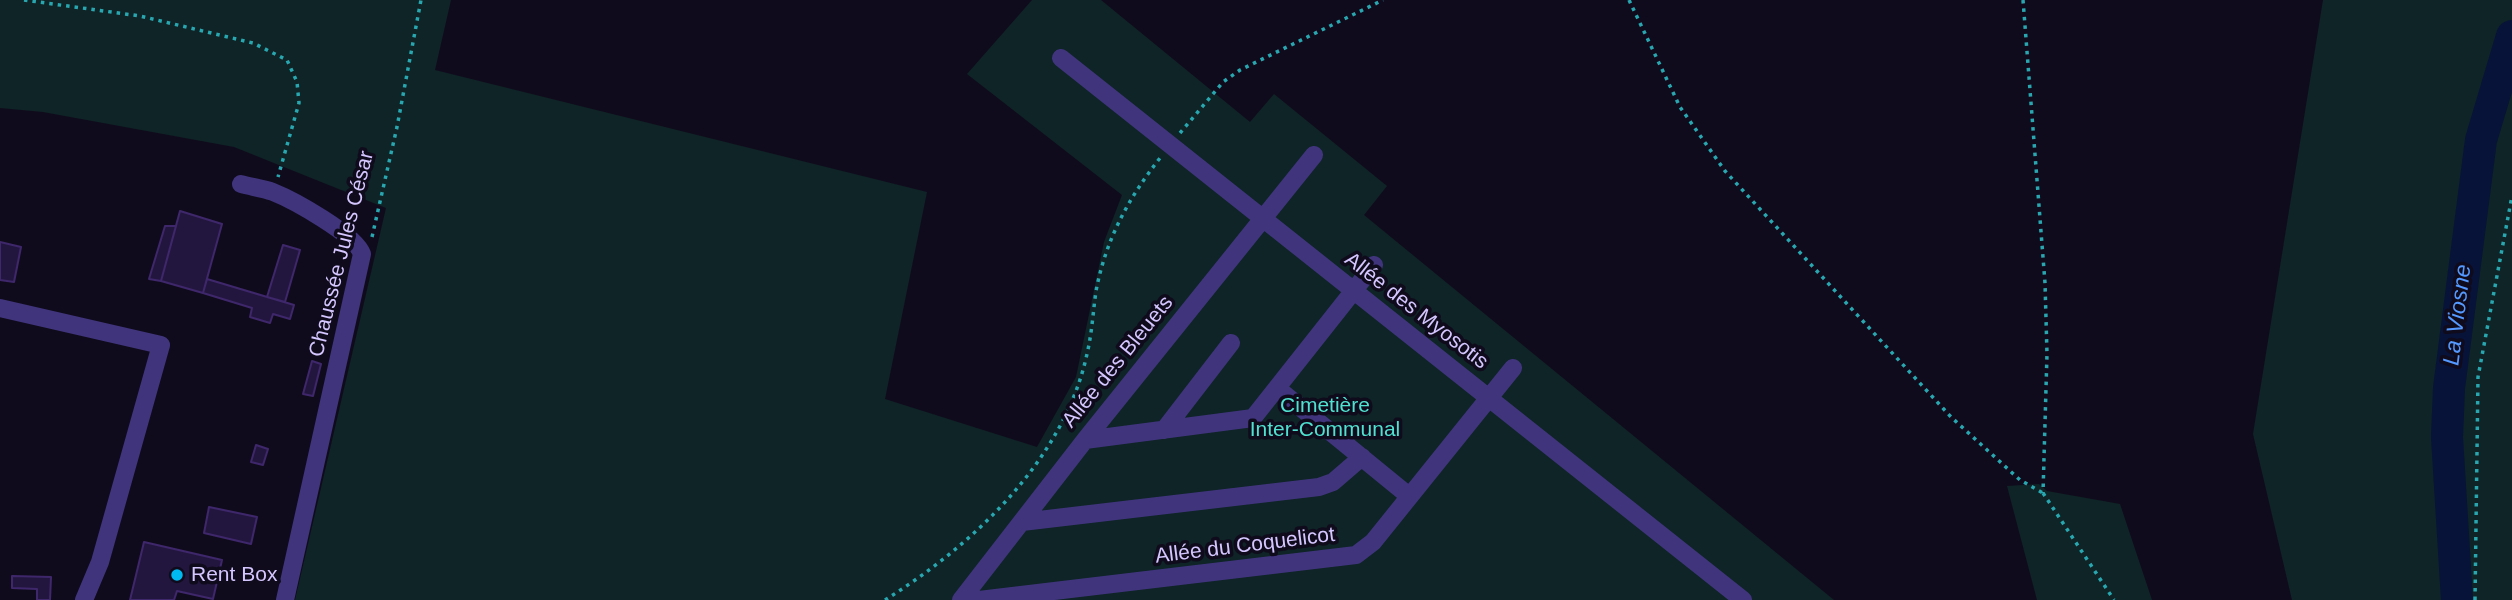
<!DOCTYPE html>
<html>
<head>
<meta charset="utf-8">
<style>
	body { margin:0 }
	canvas { display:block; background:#100b1c }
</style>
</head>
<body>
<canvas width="2512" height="600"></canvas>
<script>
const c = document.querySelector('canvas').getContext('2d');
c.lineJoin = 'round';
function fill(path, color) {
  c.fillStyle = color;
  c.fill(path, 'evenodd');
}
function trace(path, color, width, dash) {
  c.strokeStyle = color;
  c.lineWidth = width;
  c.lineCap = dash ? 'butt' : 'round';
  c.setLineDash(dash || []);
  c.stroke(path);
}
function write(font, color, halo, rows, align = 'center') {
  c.font = font + ' Arial,sans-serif';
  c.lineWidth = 7;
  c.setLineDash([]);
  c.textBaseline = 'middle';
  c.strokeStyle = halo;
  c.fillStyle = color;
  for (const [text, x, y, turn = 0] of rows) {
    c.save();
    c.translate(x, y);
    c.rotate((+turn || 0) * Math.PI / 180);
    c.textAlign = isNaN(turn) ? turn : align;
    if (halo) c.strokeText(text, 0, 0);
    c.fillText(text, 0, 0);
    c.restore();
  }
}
fill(new Path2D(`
	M0 0H451L435 70 927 192 885 399 1037 447 1076 377 1104 242 1122 195 967 74 1032 0H1101L1250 122 1274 94 1387 186 1364 215 1834 600H295L386 208 234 147 43 112 0 108Z
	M2323 0H2512V600H2292L2253 434Z
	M2039 484 2047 491 2120 504 2152 600H2037L2007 486Z`), '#0e2426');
trace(new Path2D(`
	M2457 600 2447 437 2449 388 2481 140 2512 36`), '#071339', 32);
const building = new Path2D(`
	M180 211 222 224 203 293 161 281Z
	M165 226H176L161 281 149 279Z
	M0 242 21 247 14 282 0 280Z
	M283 245 300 250 285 302 267 297Z
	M207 279 294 305 290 319 273 314 270 323 250 317 252 308 203 293Z
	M312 361 321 364 313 396 303 394Z
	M256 445 268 449 263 465 251 462Z
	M209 507 257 517 251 544 204 533Z
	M144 542 222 560 213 599 177 591 174 600H130Z
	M12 576 51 577 50 600H37V589L12 588Z`);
fill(building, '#23163e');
trace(building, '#3e276b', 2);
trace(new Path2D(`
	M24 0 140 16 253 43 287 60 297 82 299 103 278 177
	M1629 0 1680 107 1725 171 1951 417 2020 480 2043 493
	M2023 0 2045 283 2047 354 2043 493
	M1180 133 1223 82 1240 70 1383 0
	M372 237 397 127 421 0
	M2043 493 2114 600
	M885 600C973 545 1064 460 1087 354 1092 333 1093 312 1096 291 1106 239 1128 199 1160 158
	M2475 600 2478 377 2512 196`), '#29a7b0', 3.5, [3.5, 5]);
trace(new Path2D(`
	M1061 58 1743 600
	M241 184C251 187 263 188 273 192 293 200 355 234 362 254L285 600
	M0 308 161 345 100 562 84 600
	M1278 389 1409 496
	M1164 430 1231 343
	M1085 440 1253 418 1374 265
	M1022 522 1319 487 1333 482 1362 457
	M961 600 1085 440 1314 155
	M979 600 1356 555 1373 542 1513 368`), '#40347d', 18);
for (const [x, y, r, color] of [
	[177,575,7,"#00b9f1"]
]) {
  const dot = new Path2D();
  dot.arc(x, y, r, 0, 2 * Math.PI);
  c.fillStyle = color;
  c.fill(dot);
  trace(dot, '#100b1c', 2.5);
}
write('21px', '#d4c6ff', '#100b1c', [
	["Chaussée Jules César",342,254,-76],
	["Allée des Myosotis",1416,311,38],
	["Allée des Bleuets",1118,362,-51],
	["Allée du Coquelicot",1245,546,-7]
]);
write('21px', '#4fe2d0', '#100b1c', [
	["Cimetière",1325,406],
	["Inter-Communal",1325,430]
]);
write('21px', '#d4c6ff', '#100b1c', [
	["Rent Box",191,575]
], 'left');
write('italic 23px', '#5499ff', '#100b1c', [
	["La Viosne",2458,315,-83]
]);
</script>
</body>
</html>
